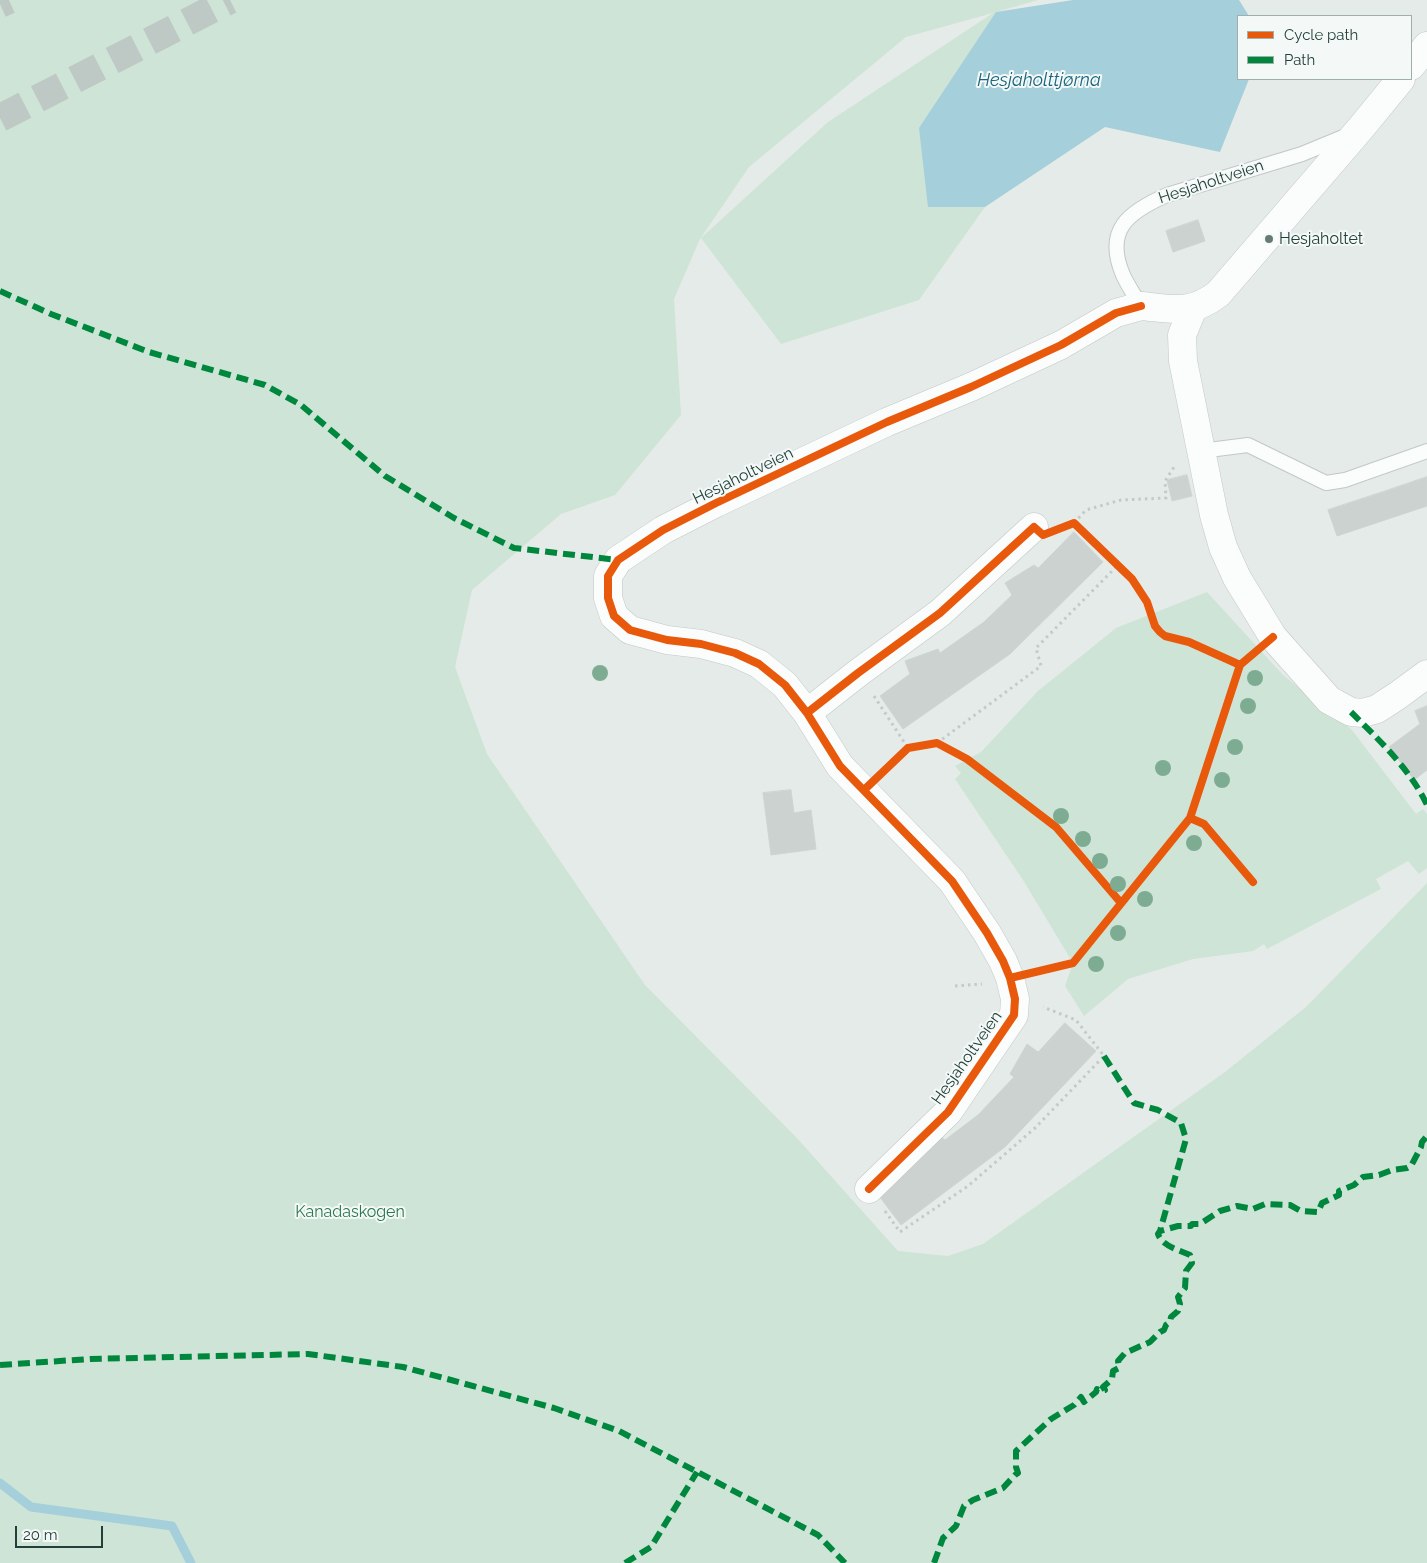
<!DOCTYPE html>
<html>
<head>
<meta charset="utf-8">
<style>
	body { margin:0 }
	#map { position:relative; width:1427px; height:1563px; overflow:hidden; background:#e5ebe8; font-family:Raleway,sans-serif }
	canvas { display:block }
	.legend { position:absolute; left:1237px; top:15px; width:175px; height:65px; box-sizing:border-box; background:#f4f9f7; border:1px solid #a0afab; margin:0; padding:6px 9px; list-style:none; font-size:15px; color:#223f39 }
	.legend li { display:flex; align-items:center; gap:10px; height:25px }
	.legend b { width:25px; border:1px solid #a0afab }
	.scale { position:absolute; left:15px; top:1526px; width:88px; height:22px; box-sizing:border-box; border:2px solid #223f39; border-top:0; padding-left:6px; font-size:15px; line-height:18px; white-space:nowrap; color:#223f39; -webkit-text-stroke:4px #f4f9f7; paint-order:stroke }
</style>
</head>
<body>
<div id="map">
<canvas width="1427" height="1563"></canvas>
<ul class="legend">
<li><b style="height:6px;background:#e8590c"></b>Cycle path</li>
<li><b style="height:6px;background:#00873e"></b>Path</li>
</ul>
<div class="scale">20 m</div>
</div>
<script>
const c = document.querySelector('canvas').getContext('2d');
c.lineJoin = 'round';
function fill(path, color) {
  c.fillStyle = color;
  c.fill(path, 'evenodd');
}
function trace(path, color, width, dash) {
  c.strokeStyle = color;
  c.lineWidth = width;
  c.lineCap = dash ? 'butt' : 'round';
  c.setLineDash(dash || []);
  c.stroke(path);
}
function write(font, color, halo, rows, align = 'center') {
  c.font = font + ' Raleway,sans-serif';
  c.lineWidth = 4;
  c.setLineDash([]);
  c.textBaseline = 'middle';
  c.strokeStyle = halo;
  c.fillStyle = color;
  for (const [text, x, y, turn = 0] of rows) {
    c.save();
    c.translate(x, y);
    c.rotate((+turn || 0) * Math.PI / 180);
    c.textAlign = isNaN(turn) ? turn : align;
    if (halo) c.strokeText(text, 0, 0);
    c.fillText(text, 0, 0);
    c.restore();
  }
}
fill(new Path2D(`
	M0 0H1038L996 12 928 207H985L919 300 781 344 701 238 828 122 993 13 906 37 749 167 700 239 674 299 681 415 615 495 561 514 472 590 455 667 487 754 645 985 796 1137 898 1251 948 1256 983 1244 1225 1072 1306 1007 1427 883V1563H0Z
	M1207 592 1283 675 1352 730 1416 814 1423 809 1427 814V868L1419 874 1408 861 1376 879 1381 889 1267 949 1264 944 1253 951 1193 959 1128 979 1084 1016 1065 986 1073 963 1023 880 955 779 961 773 955 766 981 752 1038 691 1116 628Z`), '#cee4d6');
fill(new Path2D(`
	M1073 0H1239L1249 16H1238V79H1249L1220 152 1105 127 985 207H928L919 128 996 12Z`), '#a5cfda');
trace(new Path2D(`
	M0 1483 31 1507 172 1526 191 1563`), '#a5cfda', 9);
const building = new Path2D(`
	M1198 220 1205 241 1173 252 1166 231Z
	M1187 475 1192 496 1172 501 1167 480Z
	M1427 477V506L1391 518 1383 492Z
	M1383 492 1391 518 1337 536 1328 510Z
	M1074 532 1103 562 1010 654 903 729 880 696 910 674 905 661 938 649 940 653 984 622 1012 595 1005 583 1034 565 1038 568Z
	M1427 706V770L1414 780 1389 747 1420 724 1415 711Z
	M791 790 794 813 811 810 816 849 771 855 763 793Z
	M1065 1023 1096 1051 1005 1147 901 1225 876 1192 935 1132 945 1140 978 1115 1014 1077 1010 1074 1027 1044 1038 1052Z`);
fill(building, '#ccd2d0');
trace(building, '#ced4d1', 1);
trace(new Path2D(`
	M0 4 9 0
	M0 118 230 0`), '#bec9c5', 28, [28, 14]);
const service = new Path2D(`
	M1141 306C1135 296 1128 286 1123 275 1104 230 1128 212 1167 195L1302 154 1348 135
	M1201 451 1248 445 1326 483 1345 480 1427 451`);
const minor = new Path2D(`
	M1193 308 1182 335 1183 361 1214 515 1223 547 1237 578 1273 637 1329 700 1351 712 1363 713 1377 709 1397 696 1427 674
	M807 713 785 685 759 664 735 653 701 644 667 640 630 630 614 616 608 598V576L618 560 663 530 716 503 887 422 971 387 1061 345 1116 313 1141 306
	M869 1189 948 1112 1014 1015 1015 999 1010 978 1003 961 987 933 952 881 840 766 807 713 858 673 940 613 1034 527`);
const secondary = new Path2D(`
	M1411 66 1427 46
	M1141 306C1174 309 1190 315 1218 294L1360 129 1401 79`);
trace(service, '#c2c8c5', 16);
trace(minor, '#c2c8c5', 29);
trace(secondary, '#c1c8c6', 29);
trace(new Path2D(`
	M1074 523 1086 510 1121 500 1166 498 1165 481 1174 467
	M874 696 908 748
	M937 743 1041 666 1036 648 1118 565
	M955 986 982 984
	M885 1211 900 1232 968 1186 1035 1128 1104 1056 1076 1020 1043 1007`), '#c1cbc8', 3, [2.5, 4]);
trace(service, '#fbfcfc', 14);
trace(minor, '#fbfcfc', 28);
trace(secondary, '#fbfcfc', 28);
trace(new Path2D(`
	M0 291 51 314 149 352 265 385 301 405 385 476 454 518 514 548 618 560
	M1351 712C1378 739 1411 770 1427 805
	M1104 1056 1134 1103 1158 1110 1181 1123 1186 1139 1160 1231
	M0 1365 90 1359 308 1354 403 1367 554 1408 619 1431 818 1535 845 1563
	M625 1563 651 1547 697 1472
	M934 1563 943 1538 956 1526 964 1506 973 1500 1003 1488 1015 1475 1018 1473 1016 1467V1451L1051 1419 1074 1405 1081 1397 1084 1402 1096 1392 1097 1389 1101 1391 1105 1390 1103 1387 1112 1379 1113 1371 1119 1368 1118 1361 1125 1353 1150 1342 1160 1332 1164 1330 1166 1325 1170 1322 1171 1317 1178 1311 1180 1304 1178 1297 1185 1288 1186 1271 1192 1263 1190 1255C1179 1250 1162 1246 1158 1234L1160 1231 1178 1226H1191L1192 1224H1200L1220 1211 1237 1206 1253 1209 1265 1204 1290 1205 1301 1211 1318 1212 1322 1203 1339 1195V1191L1354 1185 1363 1177 1379 1175 1392 1170 1407 1168 1411 1166 1421 1147 1422 1142 1427 1136`), '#00873e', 6, [12, 6]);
trace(new Path2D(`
	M807 713 785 685 759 664 735 653 701 644 667 640 630 630 614 616 608 598V576L618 560 663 530 716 503 887 422 971 387 1061 345 1116 313 1141 306
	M864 790 908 748 937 743 967 759 1056 827 1121 903
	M1190 818 1204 824 1253 882
	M1010 978 1073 963 1190 818 1240 665 1273 637
	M869 1189 948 1112 1014 1015 1015 999 1010 978 1003 961 987 933 952 881 840 766 807 713 858 673 940 613 1034 527 1043 535 1074 523 1132 579 1147 602 1155 626 1160 632 1165 636 1189 642 1240 665`), '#e8590c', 8);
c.fillStyle = '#7eac93';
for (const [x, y] of [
	[600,673],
	[1255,678],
	[1248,706],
	[1235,747],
	[1163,768],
	[1222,780],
	[1061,816],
	[1083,839],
	[1194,843],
	[1100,861],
	[1118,884],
	[1145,899],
	[1118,933],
	[1096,964]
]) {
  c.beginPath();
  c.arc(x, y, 8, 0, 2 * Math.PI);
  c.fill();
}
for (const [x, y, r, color] of [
	[1269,239,5,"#667b76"]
]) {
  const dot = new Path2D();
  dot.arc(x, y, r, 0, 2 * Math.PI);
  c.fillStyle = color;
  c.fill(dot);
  trace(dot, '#f4f9f7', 2);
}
write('16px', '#223f39', '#f4f9f7', [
	["Hesjaholtveien",1211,182,-18],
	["Hesjaholtveien",743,476,-26],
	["Hesjaholtveien",967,1058,-55]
]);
write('16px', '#223f39', '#f4f9f7', [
	["Hesjaholtet",1279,239]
], 'left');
write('16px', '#2a784d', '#f4f9f7', [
	["Kanadaskogen",350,1212]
]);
write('italic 18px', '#19667e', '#f4f9f7', [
	["Hesjaholttjørna",1039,81]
]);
</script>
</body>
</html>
